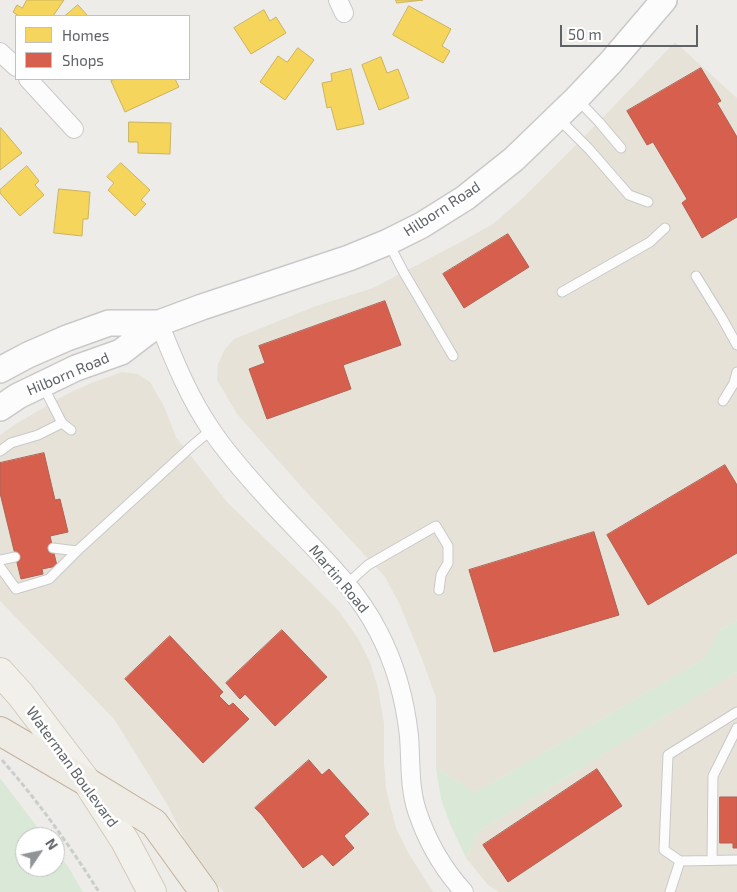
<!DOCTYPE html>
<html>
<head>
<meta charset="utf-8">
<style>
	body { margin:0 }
	#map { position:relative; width:737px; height:892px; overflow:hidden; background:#eeece9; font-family:"Exo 2",sans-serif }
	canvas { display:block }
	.legend { position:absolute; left:15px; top:15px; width:175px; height:65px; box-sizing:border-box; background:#fff; border:1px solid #bfc1c2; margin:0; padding:6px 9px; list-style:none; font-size:15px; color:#5f6366 }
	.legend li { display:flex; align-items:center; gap:10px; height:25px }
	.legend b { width:25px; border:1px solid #bfc1c2 }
	.north { position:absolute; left:15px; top:827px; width:50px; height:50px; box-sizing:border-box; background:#fff; border:1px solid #bfc1c2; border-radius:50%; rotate:56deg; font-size:14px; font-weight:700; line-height:20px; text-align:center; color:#5f6366 }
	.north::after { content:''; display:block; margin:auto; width:18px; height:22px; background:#919394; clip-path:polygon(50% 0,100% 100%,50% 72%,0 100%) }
	.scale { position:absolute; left:560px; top:25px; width:138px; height:22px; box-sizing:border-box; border:2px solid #5f6366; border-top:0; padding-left:6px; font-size:15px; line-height:18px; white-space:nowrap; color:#5f6366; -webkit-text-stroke:4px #fff; paint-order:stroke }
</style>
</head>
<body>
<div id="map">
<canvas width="737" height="892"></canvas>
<ul class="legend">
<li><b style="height:14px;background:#f6d55c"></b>Homes</li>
<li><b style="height:14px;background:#d6604d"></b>Shops</li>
</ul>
<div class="north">N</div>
<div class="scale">50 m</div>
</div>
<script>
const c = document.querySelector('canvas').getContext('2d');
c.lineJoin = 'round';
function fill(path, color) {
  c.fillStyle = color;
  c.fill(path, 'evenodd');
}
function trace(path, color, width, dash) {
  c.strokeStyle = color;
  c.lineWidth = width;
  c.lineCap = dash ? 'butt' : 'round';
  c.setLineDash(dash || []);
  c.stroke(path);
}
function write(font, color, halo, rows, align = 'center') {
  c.font = font + ' "Exo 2",sans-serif';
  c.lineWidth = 5;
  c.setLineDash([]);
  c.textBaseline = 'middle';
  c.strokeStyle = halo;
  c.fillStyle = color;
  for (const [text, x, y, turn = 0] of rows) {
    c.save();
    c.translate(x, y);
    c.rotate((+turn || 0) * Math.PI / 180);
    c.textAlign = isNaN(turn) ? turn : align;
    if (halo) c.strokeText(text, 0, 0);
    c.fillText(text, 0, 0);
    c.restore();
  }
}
fill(new Path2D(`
	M675 42 737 98V620L720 630 704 659 475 793 436 768V698L422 659 399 603 385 577 298 483 237 414 217 380 218 364 225 349 234 339 316 306 373 288 457 244 493 224 524 197 569 152 612 108Z
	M122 372 138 374 150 382 164 406 176 437 227 502 309 581 339 611 359 640 370 662 378 688 384 723V763L386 789 396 828 409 854 433 892H224L192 854 167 804 114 719 0 601V435L14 425 67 394 94 382Z
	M737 672V892H499L488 885 466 858 479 831Z`), '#e6e2d8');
fill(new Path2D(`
	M737 620V672L479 831 466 858 450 824 441 799 436 768 475 793 704 659 720 630Z
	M0 778 45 837H25V867H55V850L67 865 83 892H0Z`), '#dae8d7');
const homes = new Path2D(`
	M27 0H64L53 16H19L13 12 17 5 22 8Z
	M396 0H423L397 3Z
	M78 5 88 16H65Z
	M409 6 451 29 442 46 450 51 443 63 393 35Z
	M264 10 270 21 276 17 286 33 251 54 234 28Z
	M298 48 314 60 285 100 260 82 278 56 287 62Z
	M381 57 387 73 398 69 409 98 379 110 362 65Z
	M351 69 364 124 337 130 331 107 327 108 322 83 332 81 331 74Z
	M117 79H175L179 87 125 112 111 81Z
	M129 122 171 123 170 154 138 153V142H129Z
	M1 128 22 153 0 170V129Z
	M121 163 150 190 141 200 146 204 135 216 108 190 114 183 107 177Z
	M27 166 39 181 35 185 44 195 20 216 0 193V190Z
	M59 189 90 192 88 219H83L82 236 54 233Z`);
fill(homes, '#f6d55c');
trace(homes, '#c9b35f', 1);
const shops = new Path2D(`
	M701 68 721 101 717 103 737 137V217L702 238 682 203 687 199 653 142 647 145 627 111Z
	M508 234 529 267 464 308 443 274Z
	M385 301 401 345 343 365 351 389 267 419 249 369 265 363 259 346Z
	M44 453 55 500 60 499 68 532 50 536 57 566 42 569 43 574 21 579 0 493V463Z
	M725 465 737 485V553L648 605 607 535Z
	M594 532 619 615 494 652 469 570Z
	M282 630 327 677 275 726 245 694 240 699 226 683Z
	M170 636 223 692 219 696 229 706 233 703 249 719 203 763 125 679Z
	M309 760 322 775 329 769 369 814 344 836 354 848 333 866 322 854 303 868 262 815 255 808Z
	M597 769 622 806 508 882 483 845Z
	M720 797H737V848H733V843H720Z`);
fill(shops, '#d6604d');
trace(shops, '#b26154', 1);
const lane = new Path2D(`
	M578 100 599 122 621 148
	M559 119 589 149 629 195 648 202
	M388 242 403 271 453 356
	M696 276 722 318 737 345
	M562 292 650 242 665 228
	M43 386 62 423 71 430
	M723 401 734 383 737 372
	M0 451 11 443 38 435 62 423
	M53 548 77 551
	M0 560 15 557
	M0 567 16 589 49 579 77 551 193 445 211 430
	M347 584 368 565 436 526 448 546V563L441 575 439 590
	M712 860 713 776 737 728
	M680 861 664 850 668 755 737 712
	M670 892 680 861 737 860`);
const street = new Path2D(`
	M338 0 344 13
	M0 52 16 67
	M28 79 74 129
	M159 323C174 360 189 398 212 431 228 455 248 477 267 498 305 541 352 580 378 631 395 663 405 700 409 736 411 761 409 787 417 811 427 841 443 869 464 892`);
const secondary = new Path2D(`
	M0 370 28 355 67 338 109 323H159
	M0 408 18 396 76 368 121 352 159 323 202 307 349 258 388 242 422 225 465 198 514 159 576 99 611 62 664 0`);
const primary = new Path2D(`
	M0 672 20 694 87 782 125 841 152 892`);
const highway = new Path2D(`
	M0 731 87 782 154 823 204 892`);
trace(lane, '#c9c9c9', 11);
trace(street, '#c9c9c9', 20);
trace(secondary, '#c8c9c8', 28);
trace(primary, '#d3caba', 30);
trace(highway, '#c1b29a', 30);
trace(new Path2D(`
	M2 760C38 801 70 846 99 892`), '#cacecb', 3, [5, 2.5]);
trace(lane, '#fcfcfc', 9);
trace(street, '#fcfcfc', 18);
trace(secondary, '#fcfcfc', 25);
trace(primary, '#f2f0ea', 28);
trace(highway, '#eeeae4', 28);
write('15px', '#5f6366', '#fff', [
	["Hilborn Road",442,209,-33],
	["Hilborn Road",68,374,-23],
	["Martin Road",339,579,50],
	["Waterman Boulevard",72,767,54]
]);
</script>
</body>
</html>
